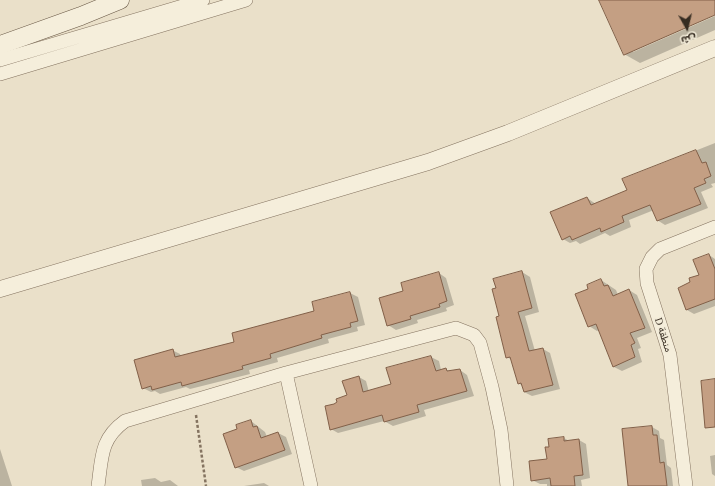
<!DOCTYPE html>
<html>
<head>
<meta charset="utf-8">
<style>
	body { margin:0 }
	#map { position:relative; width:715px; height:486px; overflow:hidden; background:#eae0c9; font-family:Lora,"Noto Sans Arabic",serif }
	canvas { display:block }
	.north { position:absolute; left:667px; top:8px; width:40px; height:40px; -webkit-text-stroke:3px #f2ebd8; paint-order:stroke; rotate:172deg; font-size:11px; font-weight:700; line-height:16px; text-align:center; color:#362c21 }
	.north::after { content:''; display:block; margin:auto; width:14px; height:18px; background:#362c21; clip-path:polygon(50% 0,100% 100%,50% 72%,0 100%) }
</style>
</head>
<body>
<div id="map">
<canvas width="715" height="486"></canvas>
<div class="north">ش</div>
</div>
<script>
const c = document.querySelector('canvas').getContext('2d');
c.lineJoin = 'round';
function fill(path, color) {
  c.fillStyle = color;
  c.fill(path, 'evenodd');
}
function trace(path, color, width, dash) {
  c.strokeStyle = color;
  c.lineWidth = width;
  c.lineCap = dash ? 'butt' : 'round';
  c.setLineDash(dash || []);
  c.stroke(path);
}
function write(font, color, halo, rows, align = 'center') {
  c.font = font + ' Lora,"Noto Sans Arabic",serif';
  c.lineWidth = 3;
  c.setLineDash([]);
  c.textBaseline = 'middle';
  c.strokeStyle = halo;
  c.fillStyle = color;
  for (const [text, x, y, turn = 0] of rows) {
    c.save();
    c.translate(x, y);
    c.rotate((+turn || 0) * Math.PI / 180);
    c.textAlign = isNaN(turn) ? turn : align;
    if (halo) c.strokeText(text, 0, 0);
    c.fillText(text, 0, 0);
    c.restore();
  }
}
fill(new Path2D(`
	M600 0H715V14L633 50V52L715 16V30L640 63 624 54Z
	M715 143V183L711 184 713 187 701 192 708 208 665 225 657 220 654 210 629 220 631 227 610 236 605 233 580 244 576 241 570 243 563 239 587 198 596 204 628 190 624 179Z
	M709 255 715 259V306L694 314 687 310 691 282 700 275Z
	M522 272 530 277 539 312 525 316 535 351 543 349 550 353 560 389 532 396 524 392 523 386 518 383 512 360 507 357 494 280Z
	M439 273 446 278 454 305 446 308 447 311 417 320 418 323 396 330 388 325 404 292Z
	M601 280 616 290 618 295 629 290 637 295 652 332 637 338 641 348 638 349 642 362 622 371 614 367 599 330 597 331 589 326 590 289Z
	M350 293 358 297 365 325 357 327 358 331 328 339 329 343 277 358 278 362 249 370 250 374 190 389 186 387 160 394 155 391 151 392 143 388 172 350 180 354 181 357 235 342 315 311Z
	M431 357 439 361 441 370 445 369 450 372 460 370 467 375 474 396 424 410 426 416 393 426 384 421 338 433 331 429 334 405 348 396 359 377 366 381 369 392 392 385Z
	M251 421 265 432 267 437 278 433 286 437 292 454 244 471 236 467 239 430Z
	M652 427 659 431 660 438 664 440 667 465 671 468 673 486H639Z
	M564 438 569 441 579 440 586 444 590 478 581 480 582 486H547V484H540L532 480 548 460 551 447Z
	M0 449 12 486H0Z
	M715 455V476L712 474 710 456Z
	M155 478 161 482 170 480 178 486H142L141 480Z
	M264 483 269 486H244Z`), '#0003');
const building = new Path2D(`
	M599 0H715V15L624 55Z
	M696 150 702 163 706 162 711 176 704 179 706 183 694 188 701 204 657 221 650 205 622 216 624 222 601 232 600 228 572 240 570 236 562 240 550 212 587 197 591 205 627 190 622 179Z
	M709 254 715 269V299L686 310 678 288 690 282 689 278 699 275 693 260Z
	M522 271 532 308 518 312 522 325 529 351 543 348 553 385 524 392 521 383 518 384 510 357 506 358 496 317 499 316 492 289 496 288 493 279Z
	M439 272 447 301 439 304 440 307 410 316 411 319 387 326 379 298 403 291 401 283Z
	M601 279 604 286 608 285 613 296 629 289 645 328 630 333 635 343 631 345 635 357 613 367 596 324 588 327 575 294 588 289 587 285Z
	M350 292 358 321 350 323 351 327 321 335 322 338 270 354 271 358 242 366 243 369 182 386 181 382 152 390 151 386 142 389 134 360 173 349 175 357 234 342 232 333 314 311 312 302Z
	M431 356 436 371 446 368 447 371 460 369 467 391 417 405 419 412 384 422 382 415 330 430 325 406 334 404 337 402 336 399 347 395 342 381 359 376 363 392 391 384 386 368Z
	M715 379V427L705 428 701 381Z
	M251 420 253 427 257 426 261 438 278 432 285 450 235 468 223 434 237 429 236 425Z
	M652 426 653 435H657L660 463 664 462 667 486H628L622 429Z
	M564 437V441L579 439 583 475 574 476 575 486H551L550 478 531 481 529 461 547 459 545 447H549L548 439Z`);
fill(building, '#c49f83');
trace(building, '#815f48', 1);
const minor = new Path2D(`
	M0 60 203 0
	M0 74 246 0
	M286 373 311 486
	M98 486C102 458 100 439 125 421L286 373 456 328 474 335 480 343 492 387 501 430 507 486
	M686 486 670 355 647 283 646 269 652 257 660 249 715 227`);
const tertiary = new Path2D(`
	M0 289 428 162 508 133 715 48`);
const secondary = new Path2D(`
	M0 45 81 16 120 0`);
trace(minor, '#847360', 14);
trace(tertiary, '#847360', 17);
trace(secondary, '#665543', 19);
trace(new Path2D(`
	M196 415 206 486`), '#847360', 2.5, [3, 2]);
trace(minor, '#f5eedb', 13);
trace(tertiary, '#f5eedb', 16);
trace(secondary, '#f5eedb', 18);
write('10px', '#362c21', '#f2ebd8', [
	["D منطقة",663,335,72]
]);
</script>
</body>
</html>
